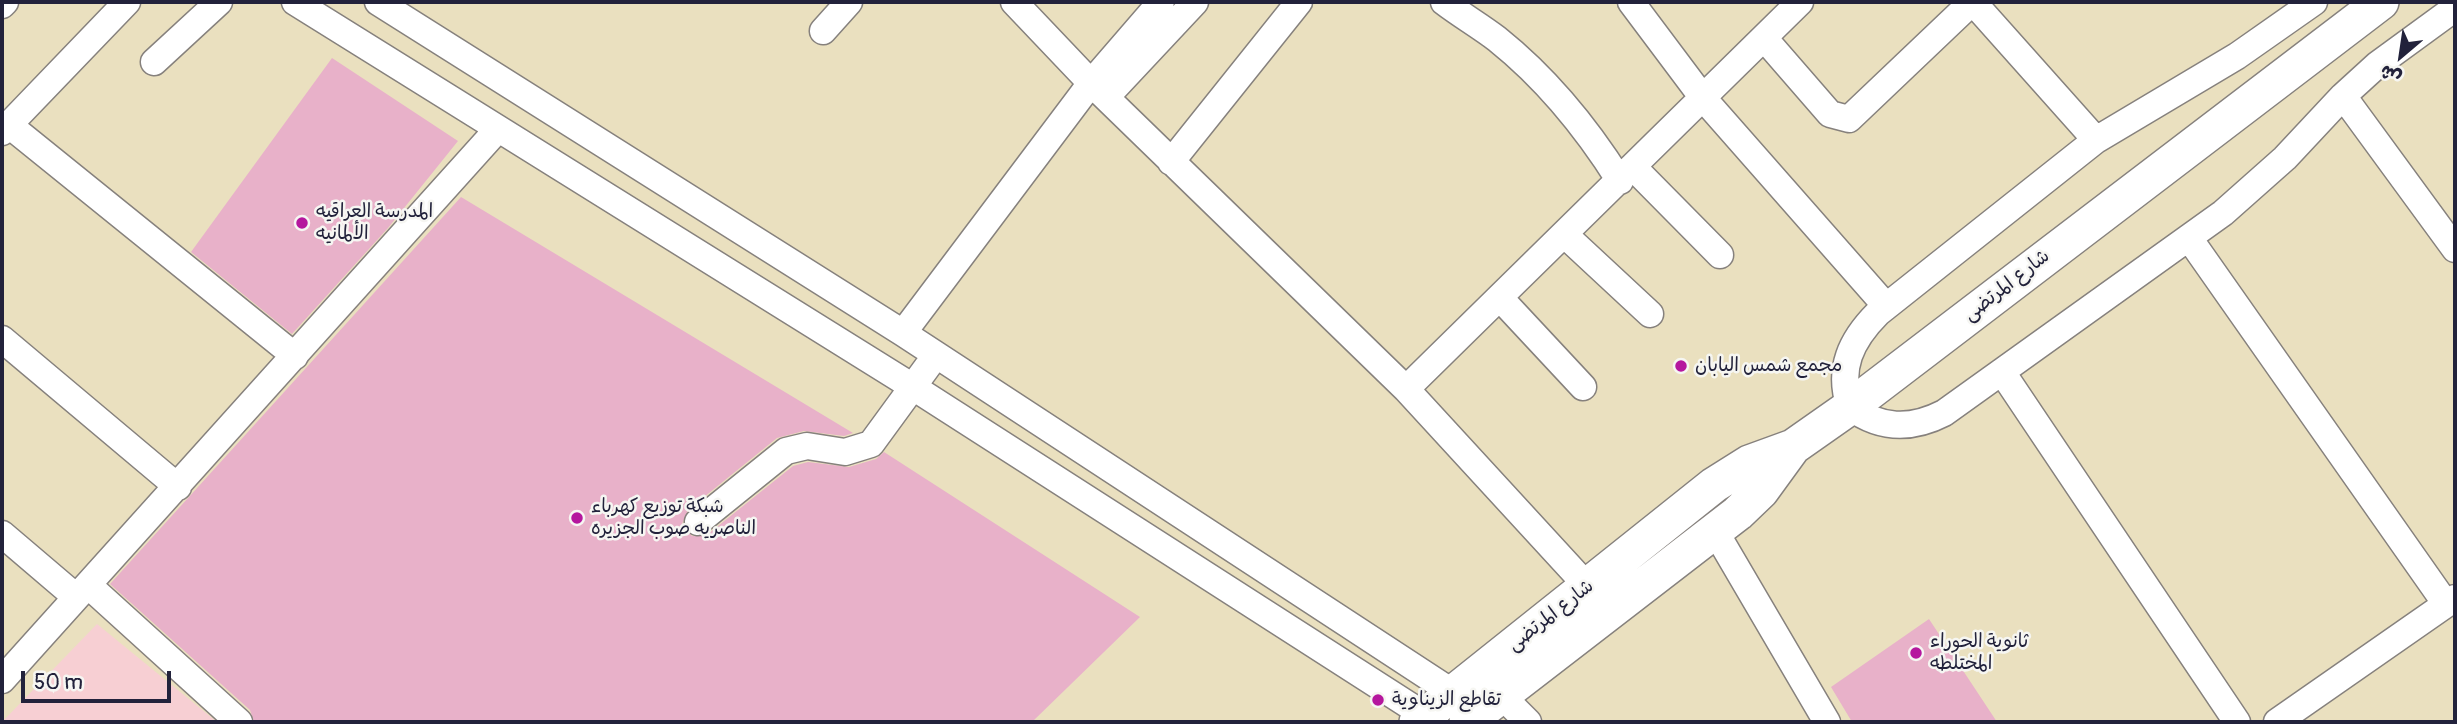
<!DOCTYPE html>
<html>
<head>
<meta charset="utf-8">
<style>
	body { margin:0 }
	#map { position:relative; width:2457px; height:724px; overflow:hidden; background:#eae0bf; font-family:Pangolin,"Playpen Sans Arabic",sans-serif }
	canvas { display:block }
	.frame { position:absolute; inset:0; border:4px solid #22223b; pointer-events:none }
	.north { position:absolute; left:2366px; top:21px; width:70px; height:70px; -webkit-text-stroke:5px #f6f6f2; paint-order:stroke; rotate:209deg; font-size:19px; font-weight:700; line-height:28px; text-align:center; color:#22223b }
	.north::after { content:''; display:block; margin:auto; width:24px; height:32px; background:#22223b; clip-path:polygon(50% 0,100% 100%,50% 72%,0 100%) }
	.scale { position:absolute; left:21px; top:671px; width:150px; height:32px; box-sizing:border-box; border:4px solid #22223b; border-top:0; padding-left:9px; font-size:21px; line-height:24px; white-space:nowrap; color:#22223b; -webkit-text-stroke:5px #f6f6f2; paint-order:stroke }
</style>
</head>
<body>
<div id="map">
<canvas width="2457" height="724"></canvas>
<div class="frame"></div>
<div class="north">ش</div>
<div class="scale">50 m</div>
</div>
<script>
const c = document.querySelector('canvas').getContext('2d');
c.lineJoin = 'round';
function fill(path, color) {
  c.fillStyle = color;
  c.fill(path, 'evenodd');
}
function trace(path, color, width, dash) {
  c.strokeStyle = color;
  c.lineWidth = width;
  c.lineCap = dash ? 'butt' : 'round';
  c.setLineDash(dash || []);
  c.stroke(path);
}
function write(font, color, halo, rows, align = 'center') {
  c.font = font + ' Pangolin,"Playpen Sans Arabic",sans-serif';
  c.lineWidth = 5;
  c.setLineDash([]);
  c.textBaseline = 'middle';
  c.strokeStyle = halo;
  c.fillStyle = color;
  for (const [text, x, y, turn = 0] of rows) {
    c.save();
    c.translate(x, y);
    c.rotate((+turn || 0) * Math.PI / 180);
    c.textAlign = isNaN(turn) ? turn : align;
    if (halo) c.strokeText(text, 0, 0);
    c.fillText(text, 0, 0);
    c.restore();
  }
}
fill(new Path2D(`
	M97 624 217 722H2Z`), '#f7cfd3');
fill(new Path2D(`
	M332 58 458 141 388 228 292 334 191 252Z
	M461 197 853 433 844 436 804 431 777 438 688 510 682 524 692 536 708 534 793 466 808 462 849 467 876 459 884 452 1140 617 1032 722H254L250 710 110 584Z
	M1929 619 1997 722H1852L1831 687Z`), '#e8b1c9');
const minor = new Path2D(`
	M295 2 913 387 1435 722
	M378 2 903 333 1467 702
	M1014 2 1091 83 1406 389 1588 587
	M1444 2C1461 15 1480 26 1497 39 1547 79 1586 127 1620 181
	M1631 2 1703 98 1886 306
	M1973 2 2096 140
	M2314 2 2237 56 2096 140 1878 313C1851 340 1837 369 1850 407 1880 429 1911 430 1944 413L2223 213 2285 158 2343 96 2377 65 2455 8
	M2 5 5 2
	M823 31 849 2
	M1764 38 1830 114 1849 119 1972 2
	M154 62 219 2
	M2343 96 2455 249
	M1106 97 1195 2
	M9 125 295 356
	M2 132 127 2
	M1171 162 1299 2
	M1633 167 1720 255
	M1565 235 1650 314
	M2189 238 2446 604
	M1500 298 1583 387
	M903 333 1091 83 1161 2
	M2 339 178 487
	M2002 372 2237 722
	M1406 389 1800 2
	M698 522 786 451 807 446 845 452 871 444 936 355
	M1715 531 1827 722
	M2 534 76 597
	M88 585 239 722
	M2 680 497 130
	M1500 694 1528 722
	M2277 722 2455 598`);
const major = new Path2D(`
	M1417 722 1714 485 1749 463 1793 447 1850 407 2381 2
	M1467 722 1738 513 1761 491 1793 447`);
trace(minor, '#86817d', 29);
trace(major, '#86817d', 38);
trace(minor, '#fff', 26);
trace(major, '#fff', 35);
for (const [x, y, r, color] of [
	[302,223,7,"#b5179e"],
	[1681,366,7,"#b5179e"],
	[577,518,7,"#b5179e"],
	[1916,653,7,"#b5179e"],
	[1378,700,7,"#b5179e"]
]) {
  const dot = new Path2D();
  dot.arc(x, y, r, 0, 2 * Math.PI);
  c.fillStyle = color;
  c.fill(dot);
  trace(dot, '#f6f6f2', 2.5);
}
write('19px', '#22223b', '#f6f6f2', [
	["المدرسة العراقيه",316,212],
	["الألمانيه",316,234],
	["مجمع شمس اليابان",1695,366],
	["شبكة توزيع كهرباء",591,507],
	["الناصريه صوب الجزيره",591,529],
	["ثانوية الحوراء",1930,642],
	["المختلطه",1930,664],
	["تقاطع الزيناوية",1392,700]
], 'left');
write('19px', '#22223b', '#f6f6f2', [
	["شارع المرتضى",2007,286,-38],
	["شارع المرتضى",1551,616,-38]
]);
</script>
</body>
</html>
